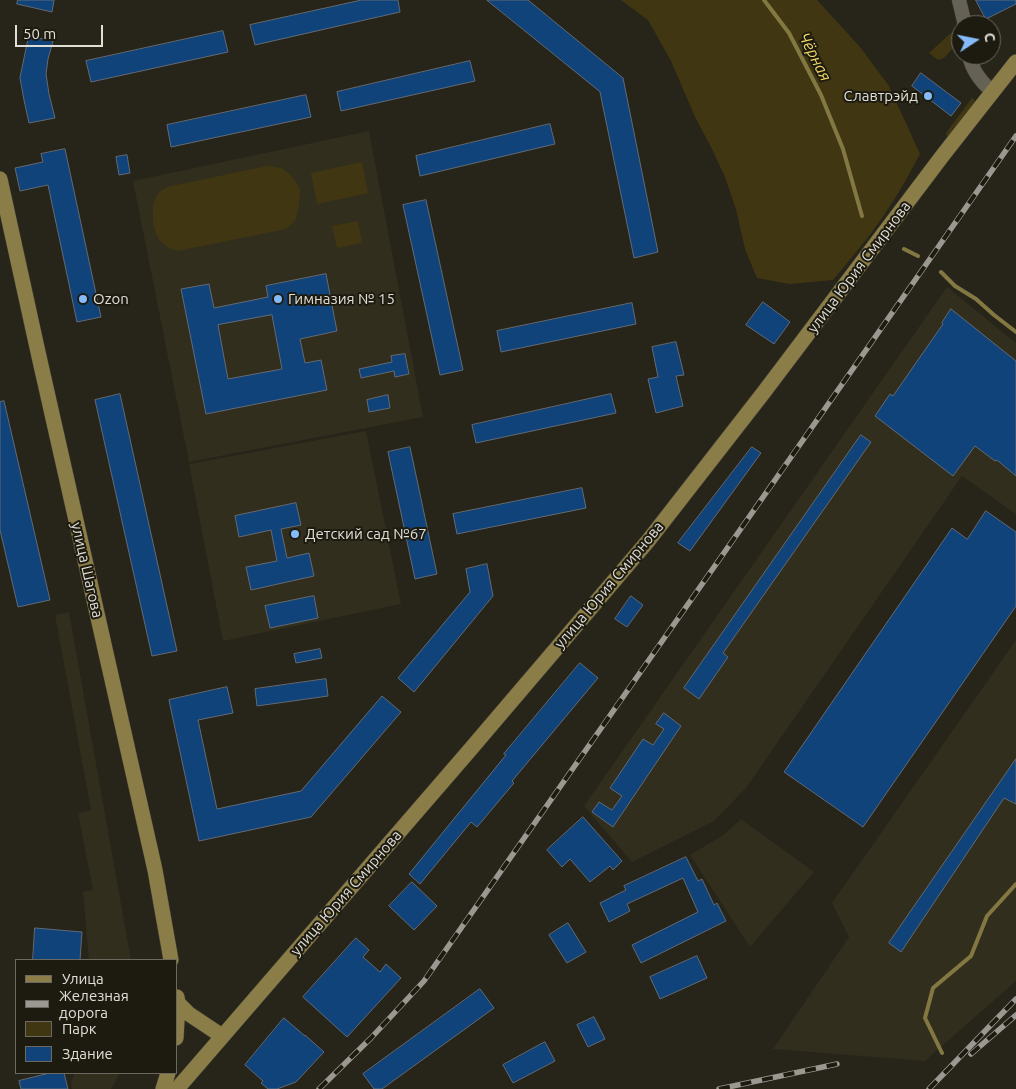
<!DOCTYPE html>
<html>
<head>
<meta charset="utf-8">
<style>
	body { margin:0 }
	#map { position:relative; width:1016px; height:1089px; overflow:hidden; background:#272419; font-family:Ubuntu,sans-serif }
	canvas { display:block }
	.legend { position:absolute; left:15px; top:959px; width:162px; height:115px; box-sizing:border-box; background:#1d1b10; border:1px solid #6b6960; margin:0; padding:6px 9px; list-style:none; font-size:15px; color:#e0ded7 }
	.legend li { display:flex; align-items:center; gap:10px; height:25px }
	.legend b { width:25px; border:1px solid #6b6960 }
	.north { position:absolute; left:951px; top:15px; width:50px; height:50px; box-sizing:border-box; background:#1d1b10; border:1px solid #6b6960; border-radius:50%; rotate:79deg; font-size:14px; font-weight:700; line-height:20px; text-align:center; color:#e0ded7 }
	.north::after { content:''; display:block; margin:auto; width:18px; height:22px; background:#86bbfb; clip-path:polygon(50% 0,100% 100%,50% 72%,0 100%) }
	.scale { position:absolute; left:15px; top:25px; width:88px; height:22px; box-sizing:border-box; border:2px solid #e0ded7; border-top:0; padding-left:6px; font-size:15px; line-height:18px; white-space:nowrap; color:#e0ded7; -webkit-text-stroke:4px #1d1b10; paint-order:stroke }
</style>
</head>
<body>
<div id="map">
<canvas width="1016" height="1089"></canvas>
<ul class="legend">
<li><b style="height:6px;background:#8a7d47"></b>Улица</li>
<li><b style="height:6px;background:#9a9890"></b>Железная дорога</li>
<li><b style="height:14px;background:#403712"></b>Парк</li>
<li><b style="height:14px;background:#0f437a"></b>Здание</li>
</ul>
<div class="north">С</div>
<div class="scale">50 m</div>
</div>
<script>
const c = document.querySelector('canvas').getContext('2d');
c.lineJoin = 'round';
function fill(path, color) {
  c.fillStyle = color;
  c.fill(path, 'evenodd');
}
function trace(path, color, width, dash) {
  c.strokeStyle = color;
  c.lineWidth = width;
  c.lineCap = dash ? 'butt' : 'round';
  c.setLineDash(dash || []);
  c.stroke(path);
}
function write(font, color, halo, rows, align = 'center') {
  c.font = font + ' Ubuntu,sans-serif';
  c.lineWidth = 4;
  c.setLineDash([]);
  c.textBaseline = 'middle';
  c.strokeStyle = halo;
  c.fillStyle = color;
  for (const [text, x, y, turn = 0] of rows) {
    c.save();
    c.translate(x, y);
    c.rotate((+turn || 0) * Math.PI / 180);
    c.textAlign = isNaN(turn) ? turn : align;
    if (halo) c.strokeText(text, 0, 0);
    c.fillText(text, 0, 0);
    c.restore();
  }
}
fill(new Path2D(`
	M369 131 423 417 189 462 133 181Z
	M947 287 1016 343V514L962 476 746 788 714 821 632 862 584 806Z
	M366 431 401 604 223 641 189 464Z
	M69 612 131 960H89L83 892 93 890 78 813 91 810 55 615Z
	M1016 640V981L925 1061 773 1049 849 937 832 903Z
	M741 819 814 872 750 947 690 855 722 836Z
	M75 1073H120L111 1089H72L71 1082Z`), '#322e1d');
fill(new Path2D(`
	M621 0H817L860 47 889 86 920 154C910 173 900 191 888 209 872 234 852 257 833 280L790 284 757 278 745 249 736 209 725 177 710 145 696 119 671 61 648 20Z
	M952 32 958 42 944 58 938 60 929 53Z
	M972 98 976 102 951 137 946 135V133Z
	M362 162 368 193 317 204 311 173Z
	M267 166 281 168 291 175 300 189 299 206 295 221 286 229 177 251C157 245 152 230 153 210 153 204 154 199 158 194 160 191 164 189 167 187Z
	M358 221 362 243 337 248 332 226Z`), '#403712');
trace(new Path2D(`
	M764 0 789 33 821 95 843 149 862 216
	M904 249 918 256
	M941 272 955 286 976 299 994 315 1016 332
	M942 1053 925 1018 933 988 971 956 987 916 1016 884`), '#837842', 4);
const building = new Path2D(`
	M18 0H54L52 12 17 4Z
	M362 0H398L400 12 255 45 250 25Z
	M487 0H528L623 78 658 252 634 258 600 92Z
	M976 0H1016V4L986 19Z
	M223 31 228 52 91 82 86 61Z
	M29 36 53 41 48 59 46 74 49 94 55 118 29 123 24 100 20 78Z
	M470 61 475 81 341 111 337 92Z
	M921 73 961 103 951 116 912 86Z
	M306 95 311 117 171 147 167 125Z
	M550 124 555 144 420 176 416 156Z
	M65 149 101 317 77 322 48 185 20 191 15 168 43 162 41 154Z
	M127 155 130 173 119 175 116 157Z
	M426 200 463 370 440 375 403 205Z
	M326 274 337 331 300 339 305 363 321 360 327 390 206 414 181 289 209 284 214 308 268 297 266 286ZM272 315 282 369 228 379 218 325Z
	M763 302 790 322 774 344 746 325Z
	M632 303 636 324 501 352 497 331Z
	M951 309 1016 361V476L997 460 995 461 975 446 953 476 875 416 890 394 893 396 943 324 942 323Z
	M676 342 684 375 676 376 683 406 656 413 648 379 658 377 652 347Z
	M405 354 409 374 395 377 394 371 361 378 359 369 392 362 391 356Z
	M120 394 177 651 152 656 95 400Z
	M611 394 616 413 476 443 472 425Z
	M388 395 390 408 369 412 367 400Z
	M4 401 50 600 18 607 0 530V402Z
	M861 435 871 442 723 653 728 657 699 699 684 688Z
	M410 447 437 574 415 579 388 452Z
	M752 447 761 453 690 551 678 543Z
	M582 488 586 508 457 534 453 514Z
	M296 503 301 525 281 529 287 558 309 553 314 576 251 590 246 567 277 561 271 530 239 537 235 516Z
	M986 511 1016 532V606L863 827 784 772 952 528 967 539Z
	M487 564 493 596 414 692 398 678 470 592 466 569Z
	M314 596 318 618 270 628 265 606Z
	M631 596 643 605 627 627 615 619Z
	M320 649 322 658 296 663 294 654Z
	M580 663 598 678 512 781 514 783 477 827 471 822 420 884 409 874 506 755 504 754Z
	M326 679 328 696 257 706 255 689Z
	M227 687 233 713 198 720 217 809 301 791 382 696 401 712 311 817 199 841 169 700Z
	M664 713 681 726 613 827 592 812 599 802 612 810 622 796 610 788 643 739 653 745 664 729 656 724Z
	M1016 759V804L1004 798 901 952 889 943Z
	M583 817 622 861 613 870 610 866 590 882 570 859 562 867 547 850Z
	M686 857 698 881 702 879 714 905 717 903 726 921 641 963 632 945 698 912 683 878 627 904 630 911 609 922 600 903 626 890 624 886Z
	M412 882 437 906 414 930 389 906Z
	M568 923 586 952 567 963 549 935Z
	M35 928 82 932 80 960H33Z
	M356 938 369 950 363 957 380 972 386 964 401 978 347 1037 303 997Z
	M697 956 707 978 660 999 650 977Z
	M480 989 494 1008 382 1089H374L363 1074Z
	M594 1017 605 1039 588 1047 577 1025Z
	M284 1018 305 1036V1035L324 1052 296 1082 277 1089H268L261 1083 263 1081 245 1065Z
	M545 1042 555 1061 513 1083 503 1065Z
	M50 1073H64L68 1089H21L19 1081Z`);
fill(building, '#0f437a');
trace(building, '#626a75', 1);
const minor = new Path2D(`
	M959 0 965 25
	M969 55C972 70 982 83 993 92`);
const major = new Path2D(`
	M0 179 38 352 155 870 171 960
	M178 1003 189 1014 222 1036
	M176 1038 178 1003 177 997
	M163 1089 168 1073
	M177 1089 469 751 648 541 764 392 943 155 1016 62`);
trace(minor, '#423f37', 15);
trace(major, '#423f37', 16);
trace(minor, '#656255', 14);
trace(major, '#8a7d47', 15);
const rail = new Path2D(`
	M971 1054 1016 1015
	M319 1089 371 1038 424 981 1016 136
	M719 1089 837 1064
	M929 1089 1016 999`);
trace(rail, '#9a9890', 5.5);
trace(rail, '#1d1b10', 4, [11]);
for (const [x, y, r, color] of [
	[928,96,5,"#86bbfb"],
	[83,299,5,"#86bbfb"],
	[278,299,5,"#86bbfb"],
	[295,534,5,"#86bbfb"]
]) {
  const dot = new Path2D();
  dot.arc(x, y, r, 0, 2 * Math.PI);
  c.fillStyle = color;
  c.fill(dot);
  trace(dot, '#1d1b10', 2);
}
write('15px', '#e0ded7', '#1d1b10', [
	["Славтрэйд",918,96,"right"],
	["Ozon",93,299],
	["Гимназия № 15",288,299],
	["Детский сад №67",305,534]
], 'left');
write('15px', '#e0ded7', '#1d1b10', [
	["улица Юрия Смирнова",859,267,-53],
	["улица Шагова",87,570,77],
	["улица Юрия Смирнова",609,585,-50],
	["улица Юрия Смирнова",346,893,-49]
]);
write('italic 16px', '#f2d664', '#1d1b10', [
	["Чёрная",815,57,63]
]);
</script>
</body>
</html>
